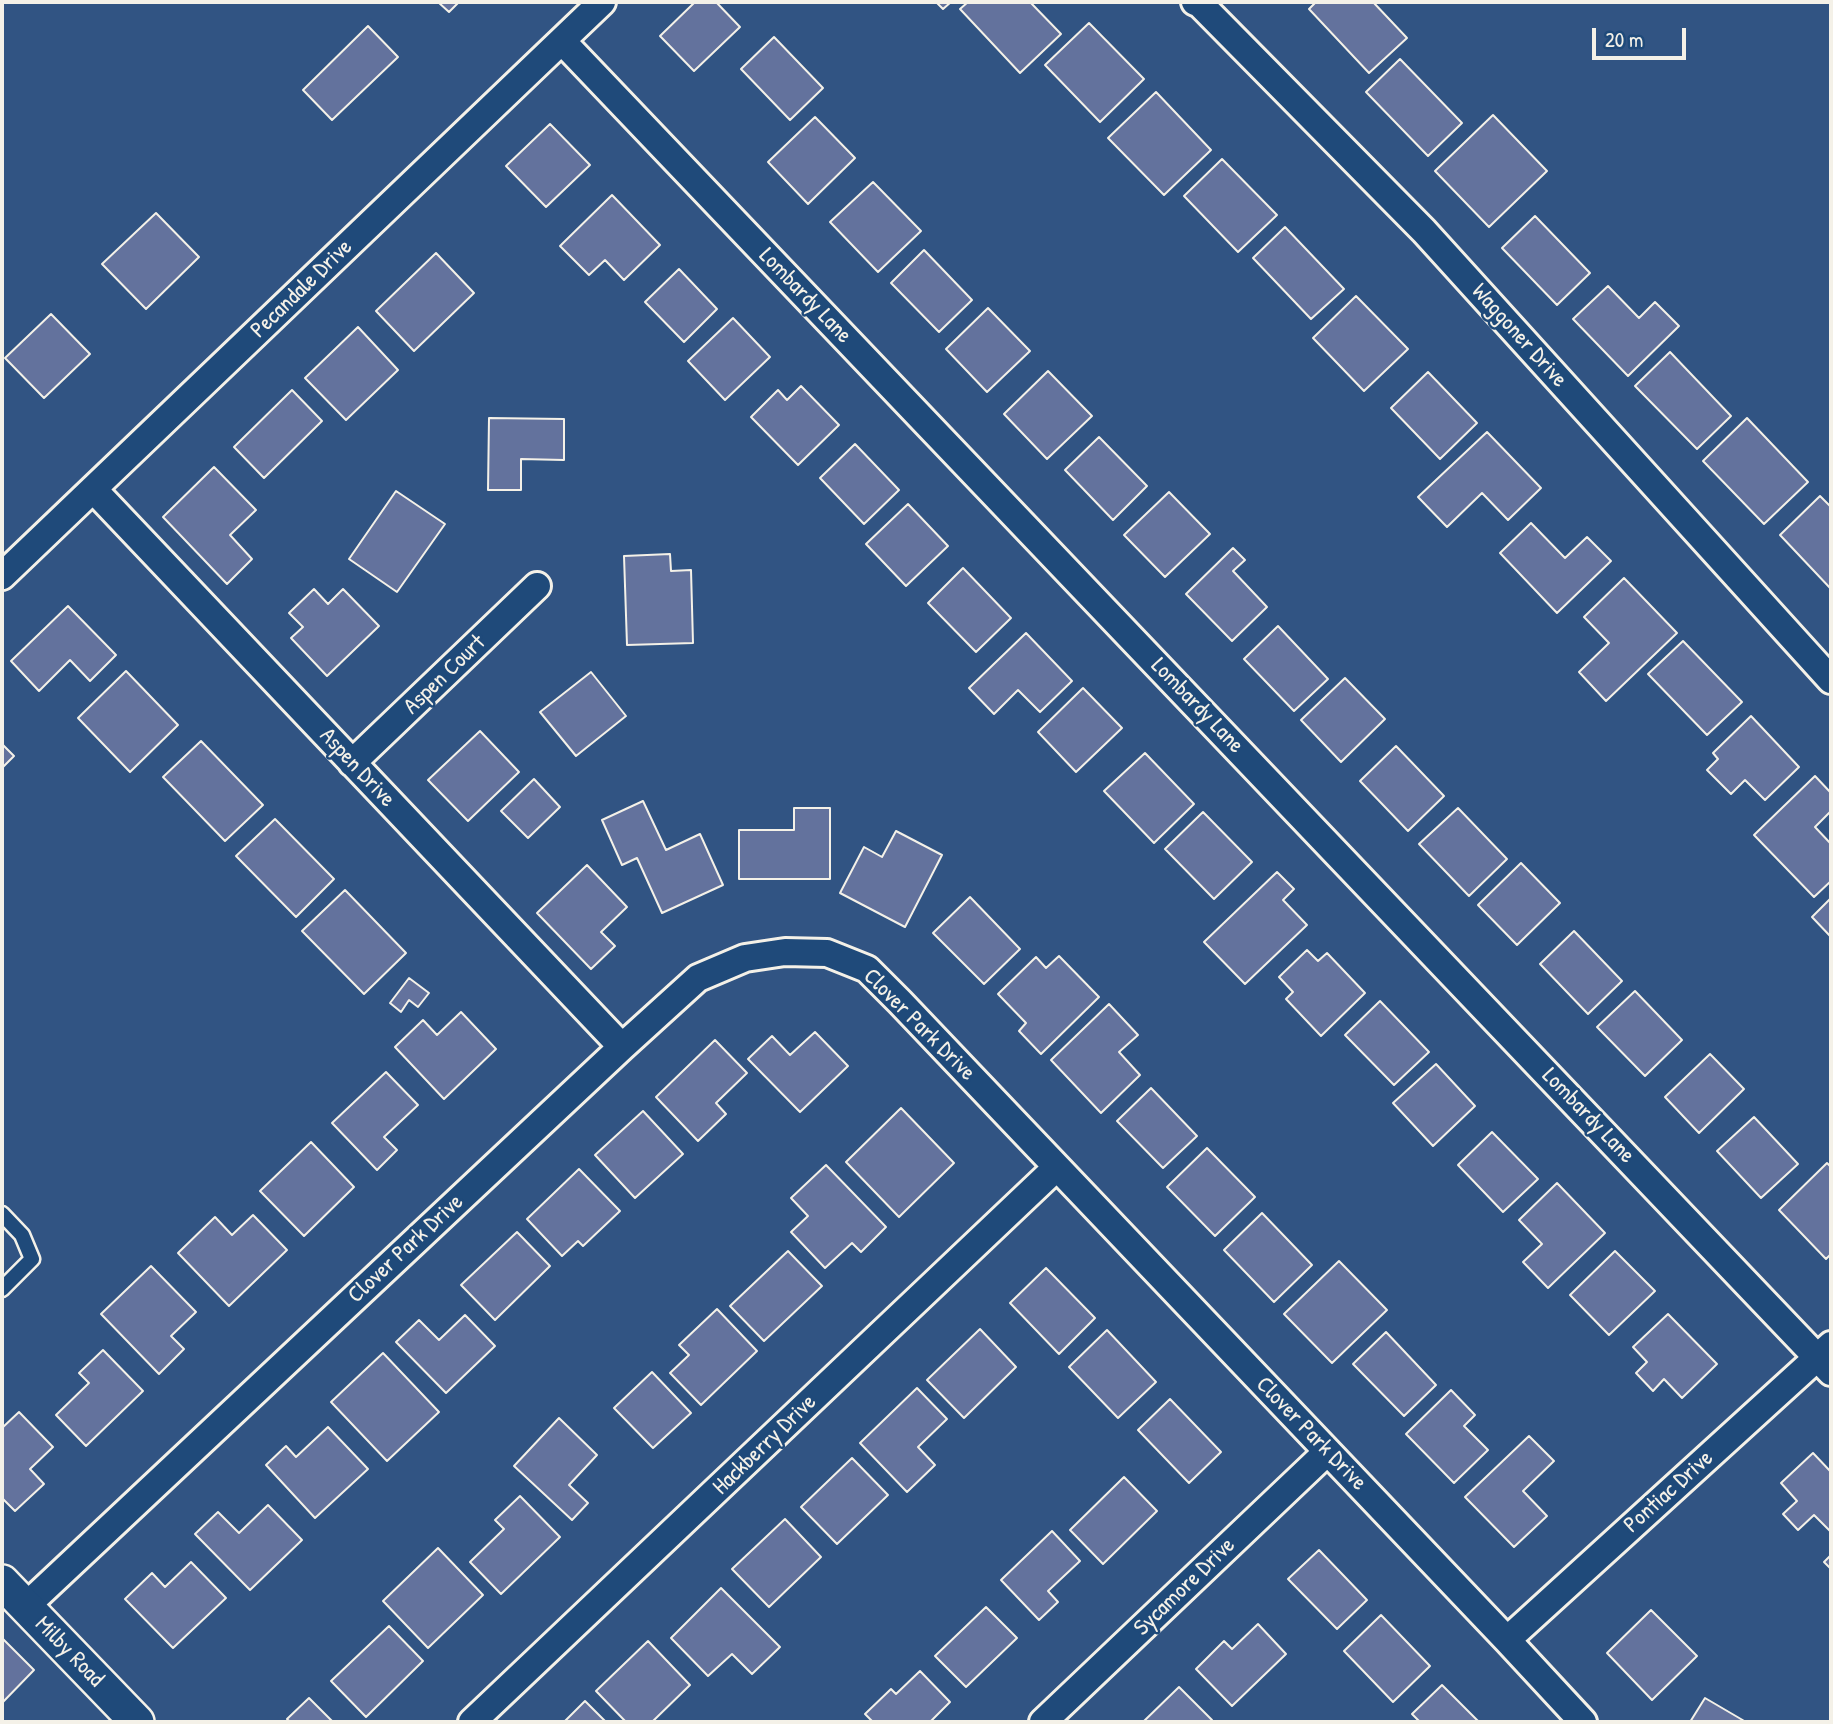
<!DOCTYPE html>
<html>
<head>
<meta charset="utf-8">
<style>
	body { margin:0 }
	#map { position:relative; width:1833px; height:1724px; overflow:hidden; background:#315483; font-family:"Patrick Hand",sans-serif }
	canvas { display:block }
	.frame { position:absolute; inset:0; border:4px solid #f4f1e8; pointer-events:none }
	.scale { position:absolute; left:1592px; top:28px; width:94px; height:32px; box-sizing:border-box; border:4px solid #f4f1e8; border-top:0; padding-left:9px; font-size:21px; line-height:24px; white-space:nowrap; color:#f4f1e8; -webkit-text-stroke:5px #1f4a7a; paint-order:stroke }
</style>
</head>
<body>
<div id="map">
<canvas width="1833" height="1724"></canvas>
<div class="frame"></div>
<div class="scale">20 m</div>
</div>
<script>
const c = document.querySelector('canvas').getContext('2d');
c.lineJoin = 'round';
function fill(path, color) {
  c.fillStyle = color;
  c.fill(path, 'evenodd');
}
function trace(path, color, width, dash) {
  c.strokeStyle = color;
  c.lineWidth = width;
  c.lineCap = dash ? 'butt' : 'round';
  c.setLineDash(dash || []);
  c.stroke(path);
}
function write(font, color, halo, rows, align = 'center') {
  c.font = font + ' "Patrick Hand",sans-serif';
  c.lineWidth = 5;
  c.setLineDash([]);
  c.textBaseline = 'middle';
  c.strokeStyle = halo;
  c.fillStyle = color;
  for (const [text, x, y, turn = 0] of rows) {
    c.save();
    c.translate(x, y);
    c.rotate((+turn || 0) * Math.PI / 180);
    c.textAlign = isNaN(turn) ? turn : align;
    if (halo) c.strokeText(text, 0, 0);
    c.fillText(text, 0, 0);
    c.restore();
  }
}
const building = new Path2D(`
	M438 2H459L449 12Z
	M695 2H716L740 27 694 71 660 36Z
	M936 2H951L943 9Z
	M968 2H1030L1061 34 1020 73 960 9Z
	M1316 2H1373L1407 38 1369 73 1309 9Z
	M1089 23 1144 79 1100 122 1045 65Z
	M368 26 398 57 332 120 303 90Z
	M774 37 823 88 790 120 741 69Z
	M1400 59 1462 123 1428 156 1366 92Z
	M1156 92 1211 150 1164 195 1108 138Z
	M1493 115 1547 171 1489 227 1435 171Z
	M815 117 855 158 808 204 768 162Z
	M550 124 590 165 546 207 506 166Z
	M1222 159 1277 215 1238 252 1184 196Z
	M873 182 921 231 878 272 830 222Z
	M612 195 660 245 624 280 605 260 589 275 560 246Z
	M156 213 199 257 146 309 102 264Z
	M1535 216 1590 273 1557 305 1502 248Z
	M1285 227 1344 289 1311 319 1253 258Z
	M924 250 972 300 939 332 891 283Z
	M436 253 474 293 414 351 376 311Z
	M679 269 717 309 684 342 645 302Z
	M1608 286 1639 318 1655 302 1679 326 1628 376 1573 319Z
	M1356 296 1408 349 1364 391 1313 338Z
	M988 308 1030 351 987 392 946 349Z
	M51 314 90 354 44 398 5 358Z
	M733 318 770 357 725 400 688 361Z
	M358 327 398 370 346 420 305 378Z
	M1670 352 1731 416 1697 449 1635 386Z
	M1048 371 1092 416 1047 459 1004 414Z
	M1428 372 1477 423 1440 459 1391 408Z
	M801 386 839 425 798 465 751 417 778 390 787 400Z
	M292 390 322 421 264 478 234 447Z
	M489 418 564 419V460L521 459V490H488Z
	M1747 418 1808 482 1764 524 1703 461Z
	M1487 432 1541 488 1508 520 1482 493 1447 527 1418 497Z
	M1099 437 1147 486 1113 520 1065 470Z
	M855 444 899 490 864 524 820 478Z
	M214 467 256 510 230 535 252 559 227 584 163 517Z
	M396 491 445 524 397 592 349 559Z
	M1169 492 1210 534 1165 577 1124 535Z
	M1820 496 1831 507V589L1780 535Z
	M908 504 948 546 906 586 866 544Z
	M1531 523 1565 558 1587 537 1611 561 1557 613 1500 553Z
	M1233 548 1245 560 1233 571 1267 607 1232 641 1186 594Z
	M670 554 671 571 691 570 693 643 627 645 624 556Z
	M963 568 1011 618 976 652 928 603Z
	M1624 578 1677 633 1606 701 1579 672 1609 643 1584 617Z
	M314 589 328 604 343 589 379 626 327 676 291 638 303 627 289 613Z
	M68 606 116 655 90 681 70 660 39 691 11 661Z
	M1278 626 1328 679 1294 711 1244 659Z
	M1026 633 1072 681 1040 712 1018 690 994 714 969 688Z
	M1683 641 1742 702 1707 735 1648 674Z
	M126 671 178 725 130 772 78 718Z
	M591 672 626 716 576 756 540 712Z
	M1345 678 1385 719 1341 762 1301 720Z
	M1083 688 1122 728 1076 772 1038 732Z
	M1751 716 1799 767 1765 800 1745 780 1731 794 1707 770 1718 759 1713 753Z
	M480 731 519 772 468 821 428 780Z
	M201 741 263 805 225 841 163 777Z
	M2 744 14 756 2 768Z
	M1396 746 1444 796 1408 831 1360 781Z
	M1145 753 1194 804 1154 843 1104 791Z
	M1815 776 1831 793V811L1815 827 1831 844V881L1814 897 1754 835Z
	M534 779 560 807 528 838 501 811Z
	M643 801 666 850 700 834 723 885 662 913 637 858 622 865 602 820Z
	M794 808H830V879H739V830H794Z
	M1458 808 1507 859 1469 896 1419 844Z
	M1203 812 1252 862 1214 899 1165 849Z
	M275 819 334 879 296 917 236 856Z
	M896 831 942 855 905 927 840 893 864 847 882 857Z
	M1521 863 1560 903 1517 945 1478 905Z
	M587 865 627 907 601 932 615 946 591 969 537 913Z
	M1277 872 1294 889 1283 900 1307 925 1245 984 1204 942Z
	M345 890 406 953 364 994 302 931Z
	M970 897 1020 949 984 984 933 933Z
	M1831 898V937L1812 917Z
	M1574 931 1622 981 1588 1014 1540 964Z
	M1307 950 1318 961 1327 953 1365 993 1321 1036 1286 999 1293 992 1279 977Z
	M1059 956 1099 997 1041 1054 1019 1031 1026 1023 998 994 1036 957 1046 968Z
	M409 978 429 993 418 1007 409 1000 401 1012 390 1003Z
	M1635 991 1682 1040 1645 1076 1597 1027Z
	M1380 1001 1429 1052 1394 1085 1345 1035Z
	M1109 1004 1138 1035 1119 1052 1140 1075 1101 1113 1051 1060Z
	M461 1012 496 1049 444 1099 395 1047 423 1020 437 1035Z
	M815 1032 848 1066 800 1112 748 1059 772 1036 790 1055Z
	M715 1040 747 1073 716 1103 726 1114 698 1141 656 1097Z
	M1710 1054 1744 1089 1699 1133 1665 1097Z
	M1436 1064 1475 1106 1433 1146 1393 1103Z
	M386 1072 418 1105 384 1137 397 1150 377 1170 332 1123Z
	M1151 1088 1197 1136 1163 1168 1117 1121Z
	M901 1108 954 1163 899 1217 846 1162Z
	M643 1111 683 1154 635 1198 595 1155Z
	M1754 1117 1798 1164 1761 1198 1717 1151Z
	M1492 1132 1538 1179 1503 1212 1458 1165Z
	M311 1142 354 1187 304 1236 260 1191Z
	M1207 1148 1255 1197 1215 1236 1167 1187Z
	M1827 1163 1831 1167V1254L1826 1259 1779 1210Z
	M826 1165 886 1227 861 1252 852 1243 825 1268 791 1232 808 1216 791 1198Z
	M579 1169 620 1211 583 1246 578 1241 562 1256 527 1219Z
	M1557 1183 1605 1233 1548 1288 1523 1262 1542 1244 1519 1220Z
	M1262 1213 1312 1265 1274 1302 1224 1250Z
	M253 1215 287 1250 229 1306 178 1253 215 1217 232 1235Z
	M517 1232 550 1266 495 1320 461 1285Z
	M788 1251 822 1286 764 1341 730 1306Z
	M1615 1251 1655 1291 1609 1335 1570 1295Z
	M1339 1261 1387 1310 1332 1363 1284 1314Z
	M151 1266 196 1312 171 1336 184 1349 159 1374 101 1314Z
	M1046 1268 1095 1318 1059 1354 1010 1303Z
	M717 1309 757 1351 701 1405 670 1373 689 1355 679 1345Z
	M1668 1314 1717 1364 1682 1398 1664 1379 1653 1391 1636 1373 1647 1362 1633 1347Z
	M465 1315 495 1346 446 1393 396 1342 419 1320 439 1340Z
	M980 1329 1016 1367 964 1418 927 1380Z
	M1107 1330 1156 1382 1118 1418 1069 1367Z
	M1386 1332 1436 1385 1404 1416 1353 1364Z
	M103 1350 143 1391 86 1446 56 1415 89 1383 79 1373Z
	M383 1353 439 1412 387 1461 331 1402Z
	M652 1372 691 1413 653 1448 614 1408Z
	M917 1388 947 1419 918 1447 935 1465 907 1492 860 1443Z
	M1451 1390 1475 1415 1464 1426 1488 1450 1454 1483 1406 1434Z
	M1170 1399 1221 1452 1189 1483 1138 1430Z
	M19 1412 53 1447 30 1469 44 1484 15 1511 2 1498V1428Z
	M559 1418 597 1455 569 1485 588 1503 572 1520 514 1466Z
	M328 1427 368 1469 315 1518 266 1465 286 1446 296 1457Z
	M1529 1436 1554 1461 1523 1491 1547 1516 1514 1547 1465 1497Z
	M1813 1453 1831 1472V1529L1830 1531 1814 1515 1798 1530 1783 1514 1797 1501 1781 1483Z
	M852 1458 888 1495 837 1544 801 1507Z
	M1124 1477 1157 1511 1103 1564 1070 1530Z
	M520 1496 560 1537 501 1594 470 1562 504 1529 495 1520Z
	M268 1505 302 1540 250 1590 195 1534 218 1512 239 1533Z
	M785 1519 821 1557 769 1607 732 1569Z
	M1052 1531 1080 1561 1048 1591 1058 1602 1039 1620 1001 1580Z
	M438 1548 483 1595 428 1648 383 1601Z
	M1319 1550 1367 1600 1337 1629 1288 1579Z
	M1831 1555V1569L1824 1562Z
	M191 1562 226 1598 173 1648 125 1599 152 1573 165 1587Z
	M721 1588 780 1647 752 1674 732 1654 708 1676 671 1638Z
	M986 1607 1017 1638 966 1687 935 1656Z
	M1651 1610 1697 1656 1652 1700 1607 1653Z
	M1381 1615 1430 1666 1393 1702 1344 1651Z
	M1258 1624 1286 1654 1232 1706 1196 1669 1224 1641 1232 1649Z
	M389 1626 423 1661 366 1717 331 1681Z
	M2 1638 34 1670 2 1703Z
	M648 1641 690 1685 652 1722H626L596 1691Z
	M920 1671 950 1702 930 1722H873L865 1714 891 1689 896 1694Z
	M1442 1685 1479 1722H1420L1412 1714Z
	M1179 1687 1212 1720 1210 1722H1143Z
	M309 1698 333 1722H290L287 1719Z
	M1705 1698 1746 1722H1690Z
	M585 1701 606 1722H564Z`);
fill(building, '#63729d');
trace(building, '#f4f1e8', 2);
const service = new Path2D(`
	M2 1214 22 1235 32 1259 2 1289`);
const minor = new Path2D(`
	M1195 2 1200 4 1424 231 1831 680
	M562 41 1831 1372
	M93 489 622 1047
	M2 576 602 2
	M352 763 537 586
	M25 1607 622 1047 698 978 745 958 785 952 827 953 867 969 900 1002 1507 1640 1583 1722
	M1507 1640 1831 1345
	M472 1722 1057 1167
	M1043 1722 1327 1452`);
const tertiary = new Path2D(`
	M2 1582 137 1722`);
trace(service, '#f4f1e8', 19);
trace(minor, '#f4f1e8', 32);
trace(tertiary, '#f4f1e8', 38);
trace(service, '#1f4a7a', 14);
trace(minor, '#1f4a7a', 26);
trace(tertiary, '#1f4a7a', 33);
write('23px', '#f4f1e8', '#1f4a7a', [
	["Pecandale Drive",302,289,-44],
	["Lombardy Lane",805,296,46],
	["Waggoner Drive",1519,336,48],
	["Aspen Court",445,675,-44],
	["Lombardy Lane",1197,706,46],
	["Aspen Drive",357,768,47],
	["Clover Park Drive",919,1025,45],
	["Lombardy Lane",1588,1116,46],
	["Clover Park Drive",406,1249,-43],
	["Clover Park Drive",1311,1434,46],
	["Hackberry Drive",765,1445,-44],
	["Pontiac Drive",1669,1492,-42],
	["Sycamore Drive",1185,1587,-44],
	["Milby Road",69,1652,46]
]);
</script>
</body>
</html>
